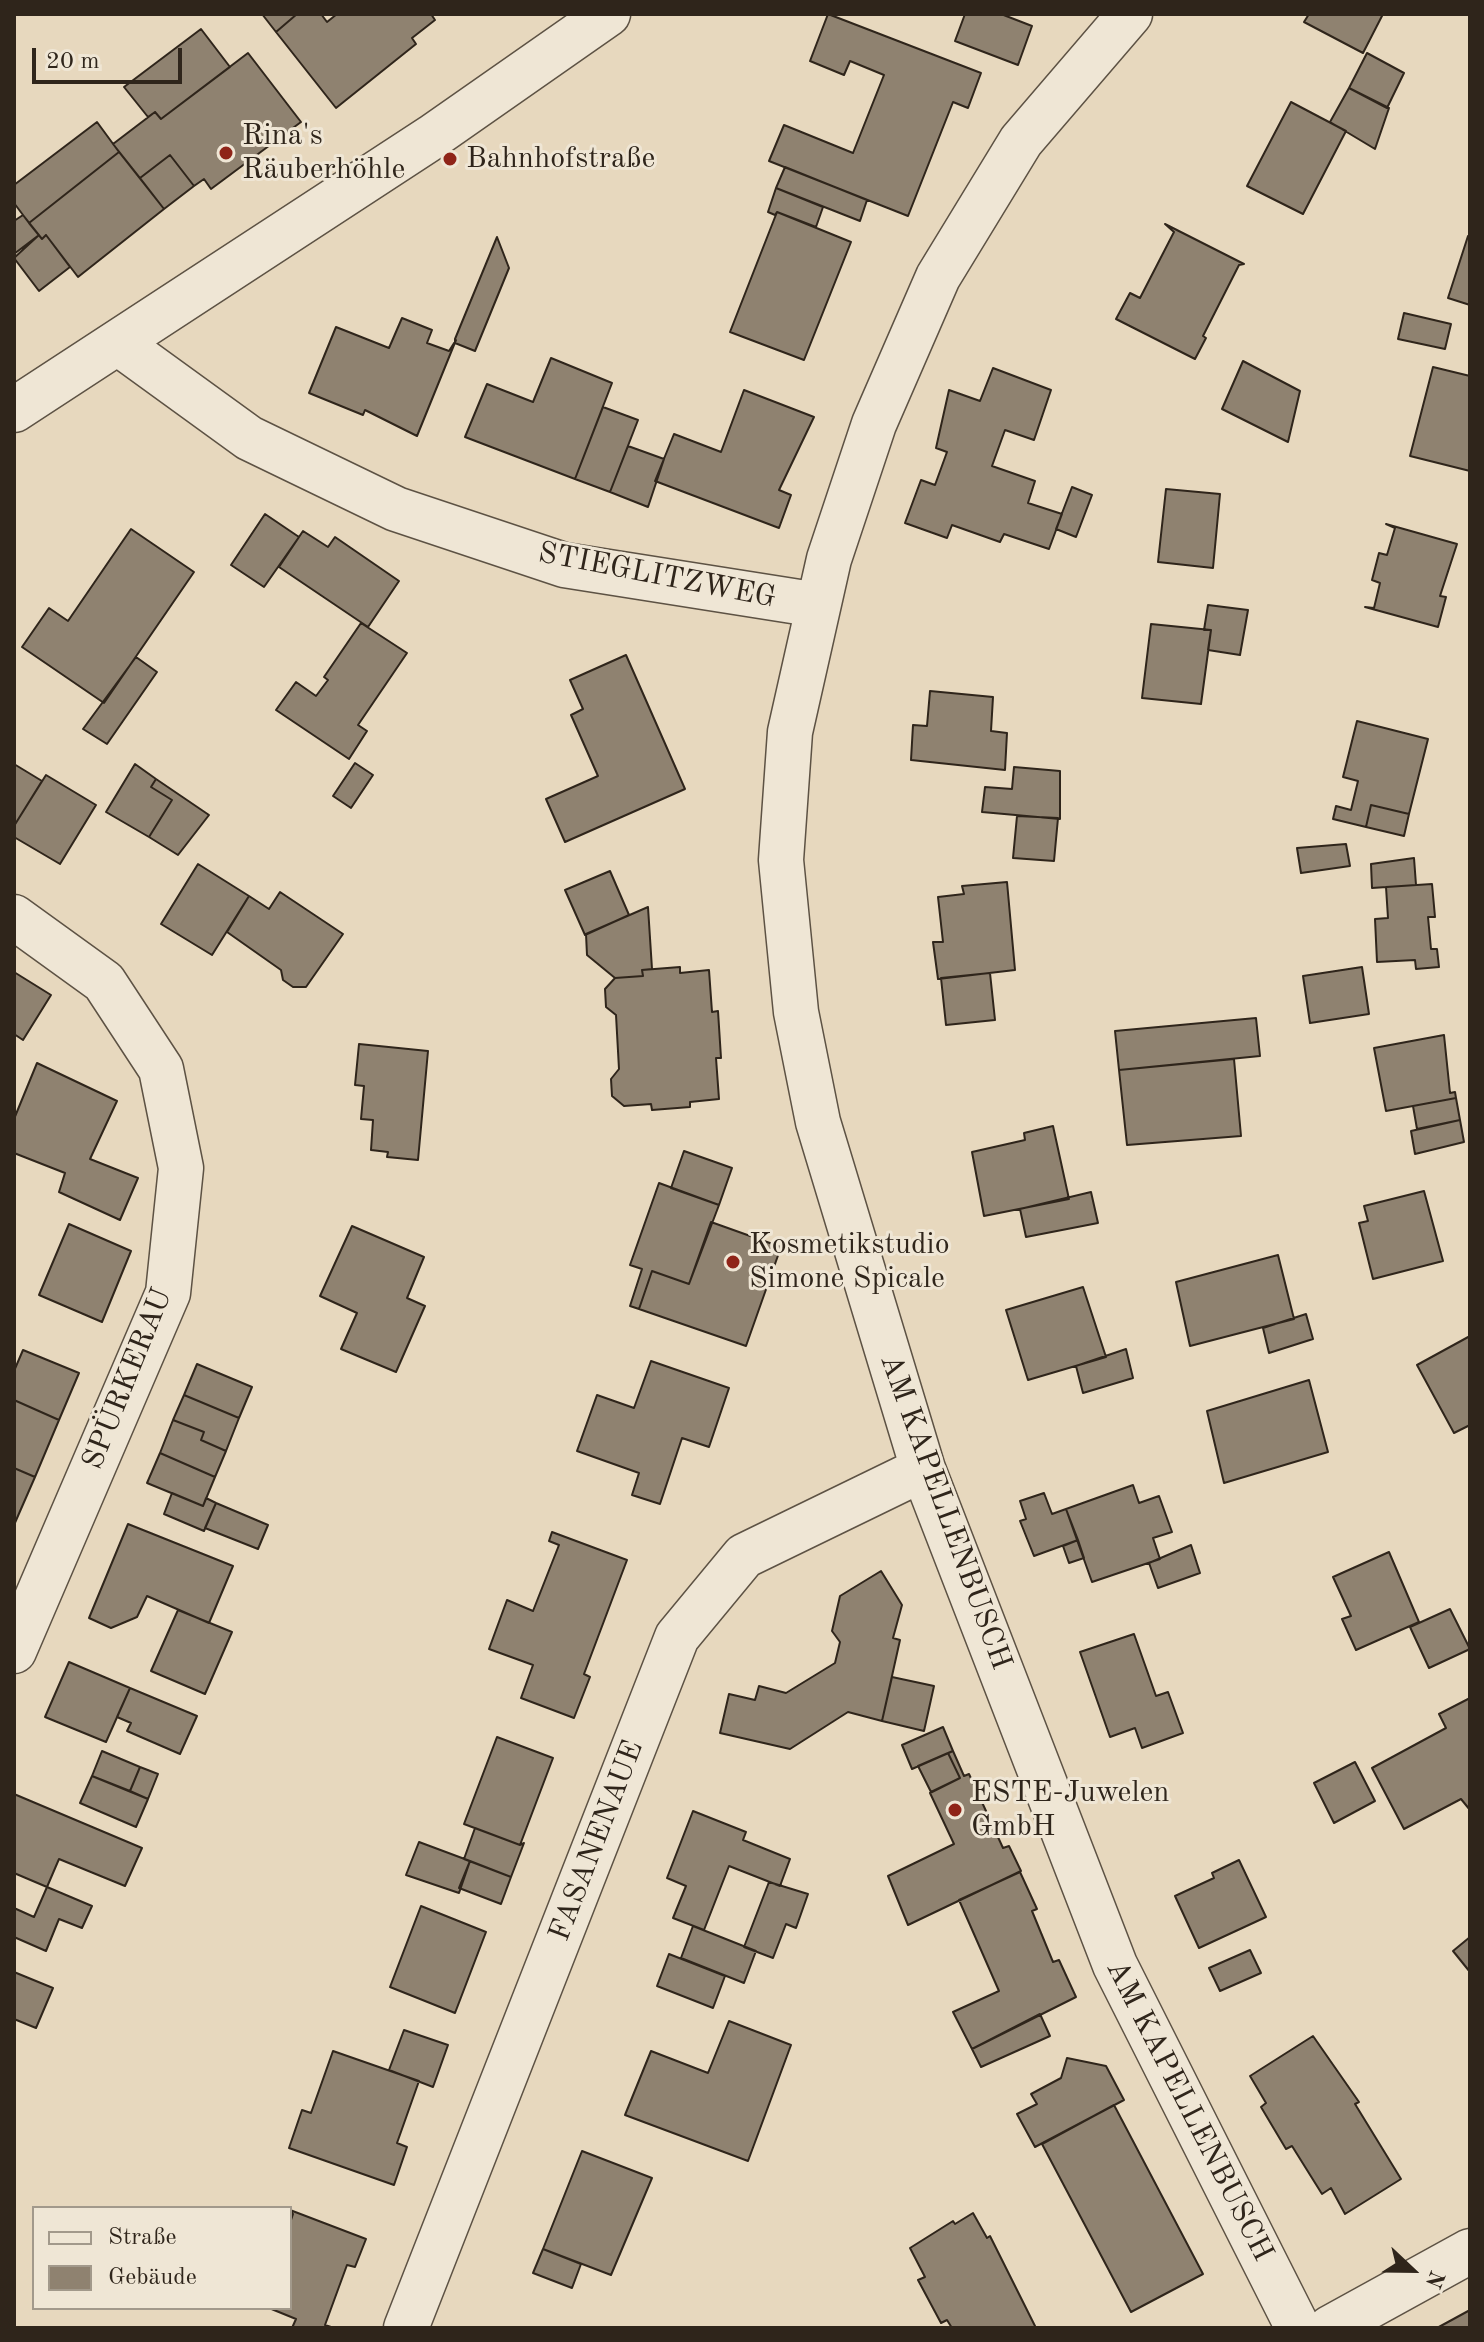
<!DOCTYPE html>
<html>
<head>
<meta charset="utf-8">
<style>
	body { margin:0 }
	#map { position:relative; width:1484px; height:2342px; overflow:hidden; background:#e7d8be; font-family:"Old Standard TT",serif }
	canvas { display:block }
	.frame { position:absolute; inset:0; border:16px solid #2f251b; pointer-events:none }
	.legend { position:absolute; left:32px; top:2206px; width:260px; height:104px; box-sizing:border-box; background:#efe6d5; border:2px solid #a2998b; margin:0; padding:10px 14px; list-style:none; font-size:24px; color:#2f251b }
	.legend li { display:flex; align-items:center; gap:16px; height:40px }
	.legend b { width:40px; border:2px solid #a2998b }
	.north { position:absolute; left:1372px; top:2230px; width:80px; height:80px; -webkit-text-stroke:6px #efe6d5; paint-order:stroke; rotate:112deg; font-size:22px; font-weight:700; line-height:32px; text-align:center; color:#2f251b }
	.north::after { content:''; display:block; margin:auto; width:28px; height:36px; background:#2f251b; clip-path:polygon(50% 0,100% 100%,50% 72%,0 100%) }
	.scale { position:absolute; left:32px; top:48px; width:150px; height:36px; box-sizing:border-box; border:4px solid #2f251b; border-top:0; padding-left:10px; font-size:24px; line-height:28px; white-space:nowrap; color:#2f251b; -webkit-text-stroke:6px #efe6d5; paint-order:stroke }
</style>
</head>
<body>
<div id="map">
<canvas width="1484" height="2342"></canvas>
<div class="frame"></div>
<ul class="legend">
<li><b style="height:10px;background:#efe6d5"></b>Straße</li>
<li><b style="height:22px;background:#8f8270"></b>Gebäude</li>
</ul>
<div class="north">N</div>
<div class="scale">20 m</div>
</div>
<script>
const c = document.querySelector('canvas').getContext('2d');
c.lineJoin = 'round';
function fill(path, color) {
  c.fillStyle = color;
  c.fill(path, 'evenodd');
}
function trace(path, color, width, dash) {
  c.strokeStyle = color;
  c.lineWidth = width;
  c.lineCap = dash ? 'butt' : 'round';
  c.setLineDash(dash || []);
  c.stroke(path);
}
function write(font, color, halo, rows, align = 'center') {
  c.font = font + ' "Old Standard TT",serif';
  c.lineWidth = 6;
  c.setLineDash([]);
  c.textBaseline = 'middle';
  c.strokeStyle = halo;
  c.fillStyle = color;
  for (const [text, x, y, turn = 0] of rows) {
    c.save();
    c.translate(x, y);
    c.rotate((+turn || 0) * Math.PI / 180);
    c.textAlign = isNaN(turn) ? turn : align;
    if (halo) c.strokeText(text, 0, 0);
    c.fillText(text, 0, 0);
    c.restore();
  }
}
const building = new Path2D(`
	M262 14H297L276 32Z
	M297 14H321L327 22 337 14H431L435 20 412 38 416 44 336 108 276 32Z
	M828 14 981 73 968 108 953 102 908 216 769 161 784 125 853 153 884 75 850 61 844 75 810 61Z
	M965 14H1001L1032 26 1018 65 955 41Z
	M1309 14H1383L1363 53 1304 22Z
	M201 29 230 67 161 119 155 112 148 117 124 87Z
	M248 53 301 122 211 189 204 179 194 186 170 155 140 178 113 144 155 112 161 119Z
	M1367 53 1404 73 1387 108 1349 88Z
	M1349 88 1389 108 1375 149 1330 122Z
	M1291 102 1346 131 1303 214 1247 186Z
	M97 122 119 152 29 223 14 203V185Z
	M119 152 164 209 78 277 46 235 42 239 29 223Z
	M170 155 194 186 164 209 140 178Z
	M785 167 867 200 860 221 776 188Z
	M776 188 823 207 816 227 777 212 775 215 768 212Z
	M777 212 851 242 804 360 730 332Z
	M23 215 39 235 14 254V221Z
	M1165 224 1244 264 1239 265 1203 336 1206 338 1195 359 1116 319 1130 293 1140 298 1174 232Z
	M39 235 42 239 46 235 70 267 39 291 14 258Z
	M1468 236 1470 237V305L1448 298Z
	M497 237 509 268 475 351 455 343V339Z
	M1404 313 1451 324 1445 349 1398 339Z
	M402 318 432 330 427 343 449 351 456 340 417 436 365 410 363 415 309 393 336 327 389 348Z
	M551 358 612 383 575 479 465 437 487 384 533 402Z
	M1243 361 1300 391 1288 442 1222 409Z
	M1433 367 1470 376V471L1410 456Z
	M993 368 1051 390 1034 440 1005 430 992 466 1035 481 1028 503 1062 514 1049 549 1004 534 1000 542 952 525 947 538 905 523 921 480 935 485 947 452 936 448 949 390 980 401Z
	M744 390 814 417 779 490 791 495 779 528 655 481 674 434 721 452Z
	M603 407 638 420 610 492 575 479Z
	M628 446 664 459 648 507 610 492Z
	M1072 487 1092 495 1076 537 1056 529Z
	M1166 489 1220 494 1213 568 1158 562Z
	M265 514 299 537 264 587 231 565Z
	M1386 524 1457 544 1440 596 1446 597 1438 627 1365 607 1374 608 1380 583 1372 580 1379 553 1387 555 1395 528Z
	M131 529 194 572 104 703 22 647 49 608 68 621Z
	M303 531 328 547 335 537 399 581 368 627 279 567Z
	M1208 605 1248 610 1240 655 1208 650 1211 630H1204Z
	M361 623 407 653 358 725 367 731 349 759 276 710 296 682 316 696 328 680 324 677Z
	M1151 624 1211 630 1201 704 1142 698Z
	M626 655 685 789 565 842 546 799 598 776 571 715 583 709 570 680Z
	M136 657 157 672 107 744 83 729Z
	M930 691 993 697 991 731 1007 733 1005 770 911 760 913 725 927 726Z
	M1357 721 1428 739 1409 814 1371 805 1366 827 1333 819 1336 806 1351 810 1358 781 1343 777Z
	M355 763 373 775 351 808 333 796Z
	M14 764 42 781 14 826Z
	M135 764 156 779 151 787 172 800 149 837 106 812Z
	M1014 767 1060 771V819L982 812 985 787 1012 789Z
	M46 775 96 805 60 864 14 837V826Z
	M156 779 209 815 178 855 149 837 172 800 151 787Z
	M1371 805 1409 814 1404 836 1366 827Z
	M1017 816 1058 818 1054 861 1013 858Z
	M1346 844 1350 866 1301 873 1297 848Z
	M1414 858 1416 885 1372 888 1371 864Z
	M198 864 249 896 212 955 161 924Z
	M610 871 629 915 585 935 565 890Z
	M1007 882 1015 970 938 979 933 942H943L938 897 964 894 962 886Z
	M1432 884 1435 917H1428L1431 949H1437L1439 967 1416 969 1415 960 1377 962 1375 919 1388 918 1386 887Z
	M280 892 343 934 306 987H293L283 980 281 970 227 932 249 896 269 909Z
	M648 907 652 969 642 970 643 976 615 978 587 955 586 934Z
	M680 967V973L709 970 712 1012 718 1011 721 1058H716L719 1099 690 1102V1107L652 1110 651 1104 624 1106 612 1096 611 1079 619 1069 616 1015 606 1007 605 989 615 978 643 976 642 970Z
	M1362 967 1369 1014 1310 1023 1303 976Z
	M14 972 51 995 23 1040 14 1034Z
	M990 973 995 1020 946 1025 941 978Z
	M1256 1018 1260 1056 1119 1070 1115 1031Z
	M1444 1035 1450 1093 1455 1092 1456 1098 1386 1111 1374 1048Z
	M359 1044 428 1051 418 1160 387 1157 388 1152 371 1150 373 1120 361 1119 364 1086 355 1085Z
	M1234 1059 1241 1136 1127 1145 1119 1070Z
	M37 1063 117 1101 90 1159 138 1178 120 1220 59 1192 65 1173 14 1153V1119Z
	M1456 1098 1460 1120 1417 1129 1413 1106Z
	M1460 1120 1464 1142 1415 1154 1411 1131Z
	M1053 1126 1069 1199 984 1216 972 1152 1025 1140 1024 1133Z
	M684 1151 732 1168 719 1205 671 1188Z
	M659 1183 719 1205 689 1284 652 1271 639 1309 630 1306 642 1269 630 1265Z
	M1424 1191 1443 1261 1373 1279 1359 1223 1368 1221 1364 1206Z
	M1091 1192 1098 1223 1026 1237 1020 1209Z
	M711 1222 781 1247 746 1346 639 1309 652 1271 689 1284Z
	M69 1224 131 1251 102 1322 39 1295Z
	M352 1226 424 1257 407 1298 425 1306 396 1372 341 1349 357 1313 320 1296Z
	M1278 1255 1294 1319 1190 1346 1176 1282Z
	M1083 1287 1106 1357 1028 1380 1006 1310Z
	M1306 1314 1313 1339 1269 1353 1263 1328Z
	M1470 1336V1425L1454 1433 1417 1365Z
	M1126 1349 1133 1378 1083 1393 1076 1366Z
	M23 1350 79 1373 59 1420 14 1400V1371Z
	M651 1361 729 1388 709 1447 682 1438 660 1504 632 1495 639 1473 577 1451 597 1395 634 1408Z
	M197 1364 252 1387 239 1418 184 1395Z
	M1309 1380 1328 1452 1224 1483 1207 1411Z
	M184 1395 239 1418 226 1451 201 1440 204 1432 173 1420Z
	M14 1400 59 1420 35 1477 14 1468Z
	M173 1420 204 1432 201 1440 226 1451 215 1477 160 1453Z
	M160 1453 215 1477 203 1506 147 1483Z
	M14 1468 35 1477 14 1525Z
	M1133 1485 1139 1503 1159 1496 1172 1532 1153 1538 1160 1559 1092 1582 1066 1509Z
	M172 1493 203 1506 206 1498 216 1503 204 1531 164 1514Z
	M1044 1493 1052 1514 1066 1509 1078 1540 1034 1556 1020 1521 1026 1519 1020 1501Z
	M216 1503 268 1525 258 1549 205 1528Z
	M128 1524 233 1566 209 1623 147 1596 137 1617 111 1628 89 1618Z
	M552 1532 627 1560 584 1674 590 1677 574 1718 521 1698 533 1665 489 1649 507 1600 533 1611 559 1545 549 1541Z
	M1078 1540 1084 1558 1069 1563 1063 1546Z
	M1191 1545 1200 1573 1158 1588 1149 1563Z
	M1389 1552 1419 1622 1356 1650 1342 1619 1351 1616 1333 1577Z
	M881 1571 902 1605 893 1638 900 1640 882 1721 848 1712 790 1749 720 1733 729 1694 755 1700 759 1686 786 1693 835 1663 840 1642 832 1631 840 1596Z
	M1450 1609 1470 1649 1429 1668 1410 1627Z
	M178 1610 232 1632 205 1694 151 1671Z
	M1134 1634 1156 1696 1168 1692 1183 1733 1142 1748 1135 1728 1110 1737 1080 1652Z
	M69 1662 130 1688 106 1742 45 1717Z
	M892 1677 934 1686 924 1731 882 1721Z
	M130 1688 197 1716 180 1754 127 1731 131 1723 117 1717Z
	M1470 1698V1810L1461 1799 1404 1829 1372 1768 1446 1728 1439 1714Z
	M943 1727 953 1751 912 1769 902 1745Z
	M497 1737 553 1758 520 1845 464 1824Z
	M102 1751 140 1767 130 1791 92 1776Z
	M953 1751 964 1776 969 1774 1003 1848 1009 1846 1021 1871 908 1925 888 1876 954 1844 930 1793 960 1778 948 1753Z
	M948 1753 960 1778 931 1792 918 1766Z
	M1355 1762 1375 1801 1334 1823 1314 1783Z
	M140 1767 158 1774 148 1799 130 1791Z
	M92 1776 148 1799 136 1827 80 1803Z
	M14 1794 142 1848 125 1886 59 1859 47 1887 14 1873Z
	M693 1811 746 1832 743 1840 790 1859 780 1886 729 1866 704 1930 673 1918 686 1886 667 1878Z
	M475 1828 520 1845 524 1843 511 1877 464 1859Z
	M419 1842 470 1861 459 1893 406 1875Z
	M1239 1860 1266 1917 1199 1948 1175 1896 1214 1878 1212 1873Z
	M470 1861 511 1877 501 1904 459 1888Z
	M1020 1872 1037 1909 1032 1911 1053 1962 1059 1960 1076 1997 972 2049 953 2012 999 1991 959 1900Z
	M769 1882 808 1894 796 1928 786 1924 773 1958 744 1947Z
	M47 1887 92 1906 82 1928 59 1919 46 1951 14 1937V1908L34 1917Z
	M421 1906 486 1932 455 2013 390 1987Z
	M693 1926 756 1951 744 1983 681 1958Z
	M1470 1937V1972L1453 1951Z
	M1250 1950 1261 1973 1220 1991 1209 1968Z
	M669 1954 725 1976 713 2008 657 1986Z
	M14 1972 53 1988 36 2028 14 2019Z
	M1040 2014 1050 2036 981 2067 972 2049Z
	M729 2021 791 2045 748 2161 625 2115 651 2051 708 2073Z
	M404 2030 448 2045 433 2087 389 2070Z
	M1313 2036 1359 2102 1355 2104 1401 2179 1345 2214 1331 2188 1322 2194 1292 2146 1286 2149 1261 2107 1266 2103 1250 2076Z
	M333 2051 419 2081 397 2143 407 2147 394 2185 289 2148 302 2110 311 2113Z
	M1067 2058 1106 2066 1124 2100 1035 2147 1017 2114 1037 2104 1031 2094 1061 2078Z
	M1114 2105 1203 2274 1131 2312 1042 2144Z
	M582 2151 652 2178 611 2275 543 2249Z
	M290 2210 366 2239 355 2267 347 2265 325 2325 334 2328H292L296 2319 269 2308H290V2223L293 2214Z
	M973 2213 987 2238 990 2236 1036 2328H952L947 2320 941 2323 918 2280 925 2277 910 2248 953 2221 955 2224Z
	M543 2249 581 2264 572 2288 533 2273Z
	M1470 2310V2328H1437Z`);
fill(building, '#8f8270');
trace(building, '#2f251b', 2);
const minor = new Path2D(`
	M1130 14 1021 141 938 277 874 424 829 559 790 732 781 860 796 1012 818 1122 923 1469 1115 1965 1298 2328
	M118 343 249 438 396 509 564 565 818 605
	M14 917 104 982 161 1069 181 1168 168 1293 14 1651
	M406 2328 677 1637 744 1556 923 1469
	M1330 2328 1470 2251`);
const tertiary = new Path2D(`
	M14 410 432 137 608 14`);
trace(minor, '#5d5244', 47);
trace(tertiary, '#5d5244', 47);
trace(minor, '#efe6d5', 44);
trace(tertiary, '#efe6d5', 44);
for (const [x, y, r, color] of [
	[226,153,8,"#8f2418"],
	[450,159,8,"#8f2418"],
	[733,1262,8,"#8f2418"],
	[955,1810,8,"#8f2418"]
]) {
  const dot = new Path2D();
  dot.arc(x, y, r, 0, 2 * Math.PI);
  c.fillStyle = color;
  c.fill(dot);
  trace(dot, '#efe6d5', 3);
}
write('30px', '#2f251b', '#efe6d5', [
	["Rina's",242,136],
	["Räuberhöhle",242,170],
	["Bahnhofstraße",466,159],
	["Kosmetikstudio",749,1245],
	["Simone Spicale",749,1279],
	["ESTE-Juwelen",971,1793],
	["GmbH",971,1827]
], 'left');
write('30px', '#2f251b', '#efe6d5', [
	["STIEGLITZWEG",657,576,11],
	["SPÜRKERAU",128,1379,-68],
	["AM KAPELLENBUSCH",945,1512,70],
	["FASANENAUE",597,1841,-69],
	["AM KAPELLENBUSCH",1189,2111,63]
]);
</script>
</body>
</html>
